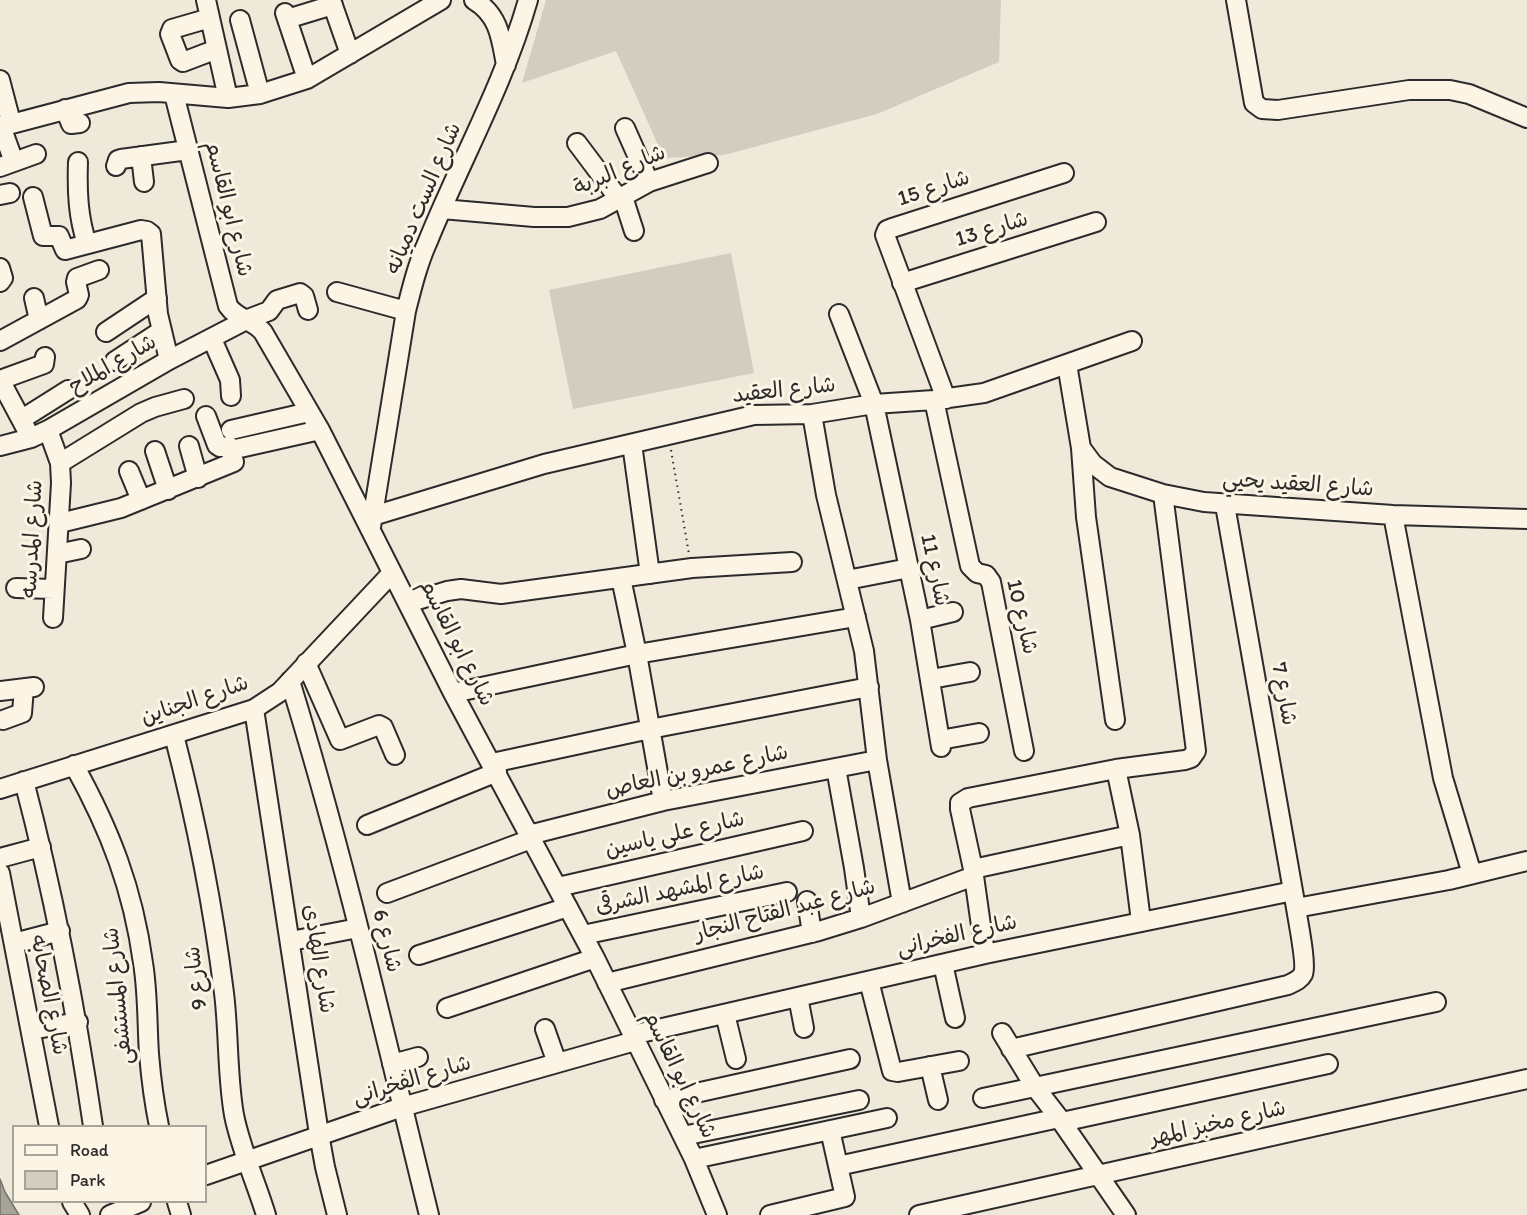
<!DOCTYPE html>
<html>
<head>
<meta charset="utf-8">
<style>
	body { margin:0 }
	#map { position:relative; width:1527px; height:1215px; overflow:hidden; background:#efe9da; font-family:Itim,sans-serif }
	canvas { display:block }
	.legend { position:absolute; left:12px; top:1125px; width:195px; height:78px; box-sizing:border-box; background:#fcf5e5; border:2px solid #a8a49b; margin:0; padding:8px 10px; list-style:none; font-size:18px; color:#2b2b2b }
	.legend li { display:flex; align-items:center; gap:12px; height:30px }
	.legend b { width:30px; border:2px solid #a8a49b }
</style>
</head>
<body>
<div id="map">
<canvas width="1527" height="1215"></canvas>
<ul class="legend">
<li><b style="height:8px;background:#fcf5e5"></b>Road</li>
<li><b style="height:16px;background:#d2cdc0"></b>Park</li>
</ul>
</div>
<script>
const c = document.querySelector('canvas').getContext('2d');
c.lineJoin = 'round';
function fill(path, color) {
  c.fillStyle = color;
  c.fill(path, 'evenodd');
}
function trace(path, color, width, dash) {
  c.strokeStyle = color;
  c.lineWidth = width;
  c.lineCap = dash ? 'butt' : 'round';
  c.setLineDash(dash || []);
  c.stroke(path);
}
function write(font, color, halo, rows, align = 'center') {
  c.font = font + ' Itim,"Playpen Sans Arabic",sans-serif';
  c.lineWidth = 6;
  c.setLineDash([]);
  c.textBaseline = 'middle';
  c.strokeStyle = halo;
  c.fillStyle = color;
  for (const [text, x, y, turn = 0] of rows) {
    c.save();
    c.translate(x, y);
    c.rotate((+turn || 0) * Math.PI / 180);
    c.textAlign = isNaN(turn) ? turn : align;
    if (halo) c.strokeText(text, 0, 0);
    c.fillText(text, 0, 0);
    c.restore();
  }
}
fill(new Path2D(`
	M546 0H1001L999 62 877 114 724 155 664 158 616 51 522 83Z
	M731 253 754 373 573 409 549 290Z`), '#d2cdc0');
const water = new Path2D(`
	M0 1179 5 1192 19 1215H0Z`);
fill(water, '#a6a399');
trace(water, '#75736d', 1.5);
const minor = new Path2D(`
	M206 0 228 98
	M331 0 350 54
	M474 0C499 15 501 38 506 65
	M1236 0 1254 103 1262 109 1278 110 1409 90H1450L1469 94 1527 118
	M285 13 307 79
	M210 18 172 29 170 34 180 60 183 62 217 49
	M287 19 333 5
	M240 20 260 94
	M0 80 11 122
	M174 94 228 306C237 319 253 320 263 332L320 430 453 693 595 958 694 1159 717 1215
	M65 109 71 124 80 123
	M1 126 14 162
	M0 127 129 93 159 92 228 98 260 94 307 79 441 0
	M625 128 649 182
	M577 143 619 199
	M141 156 144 182
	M78 162C77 191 78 217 87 244
	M116 166 118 160 121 159 188 150
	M0 167 36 154
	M0 195 10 193
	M33 197 43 236H59L65 250 141 230 147 231 151 234 158 314 169 360
	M623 197 634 231
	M442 209 534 217H568L600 209 649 182 708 163
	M0 268 3 278 0 282
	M902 283 1096 222
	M337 292 406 311
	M34 298 39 320
	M839 314 874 404 920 620 941 747
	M106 332 157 298
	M212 339 230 380 231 396
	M0 341 77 299 79 295 76 282 77 278 99 270
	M115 361 161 331
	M1067 364 1081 448 1086 517 1115 720
	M946 399 885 235 887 230 892 228 1064 173
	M934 400 970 566 977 573 986 575 991 582 1024 751
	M812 414 826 495 864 651 877 760 902 903
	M22 419 68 390
	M48 430 60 463 61 483 53 618
	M231 430 309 412
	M31 438 0 380 44 364 45 357
	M632 444 650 574
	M0 446 31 438 48 430 169 360 248 319 269 311 277 300 300 293 304 296 308 310
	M189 446 198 478
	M1081 448 1093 464 1110 477 1163 494 1204 502 1393 515 1527 519
	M231 450 320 430
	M155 451 168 490
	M60 463 141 413 155 407 184 399
	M129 471 141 500
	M1393 515 1443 778 1472 874
	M373 516 544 464 754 415 812 414 874 404 934 400 984 393 1132 341
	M60 523 121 508 234 462 229 446 220 447 217 445 206 416
	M371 527 406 311C412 287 418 263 428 241 461 160 504 84 528 0
	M57 554 81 549
	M621 578 637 654 663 801
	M847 580 909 568
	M16 588 54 589
	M408 603 447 591 461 589 501 594 692 568 792 562
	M920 620 953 612
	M306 663 340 740 379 725 383 727 395 755
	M931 679 970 672
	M290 681C344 856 385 1036 429 1215
	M0 691 34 687
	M453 693 637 654 856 617
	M254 709 319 1134 325 1167 337 1215
	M3 720 22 713 24 688
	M174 735C196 820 213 905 224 993 229 1034 227 1075 234 1115 241 1150 256 1182 266 1215
	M940 740 979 733
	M492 763 650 729 869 687
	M74 765C110 830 133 889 143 963 148 993 147 1024 149 1054 151 1078 154 1102 159 1126
	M836 768 854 868 861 918
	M1116 769 1130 835 1141 921
	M24 781C54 895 76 1010 93 1126
	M0 789 254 709 280 692 392 573
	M367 825 497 772
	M529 835 663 801 877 760
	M0 858 41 847
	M973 869 1130 835
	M0 873 49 1126
	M558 887 803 831
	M387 893 531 839
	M807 901 812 933
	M1296 908 1449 880 1527 861
	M583 935 787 892
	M291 941 358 928
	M14 943 60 931
	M985 954 973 869 960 809V803L968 798 1116 769 1185 760 1191 758 1196 751 1163 494
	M419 955 568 907
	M943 964 955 1018
	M869 981 892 1071 898 1072 959 1061
	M607 983 819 931 861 918 974 876
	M798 997 804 1028
	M447 1008 595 958
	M725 1014 736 1059
	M545 1029 557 1063
	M31 1030 78 1022
	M1002 1033 1035 1087 1059 1118 1126 1215
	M632 1035 985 954 1293 891
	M1011 1049 1288 985C1294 982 1300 980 1303 974 1307 965 1298 921 1296 908L1225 505
	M392 1064 418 1057
	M930 1066 938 1100
	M983 1098 1436 1002
	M664 1100 850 1059
	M1062 1122 1328 1064
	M683 1136 859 1100
	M694 1159 887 1118
	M838 1166 1059 1118
	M206 1175 402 1107 635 1041
	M72 1202 80 1215
	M177 1202 181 1215
	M110 1215 141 1202
	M770 1215 845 1197 830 1130
	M919 1215 1527 1079`);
trace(minor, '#2b2b2b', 22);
trace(new Path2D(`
	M671 450 689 554`), '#2b2b2b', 2, [1.5, 4.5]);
trace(minor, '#fcf5e5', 18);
write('22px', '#2b2b2b', '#fcf5e5', [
	["شارع البربة",620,171,-23],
	["شارع 15",934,189,-18],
	["شارع الست دميانه",424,199,-67],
	["شارع ابو القاسم",228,209,76],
	["شارع 13",992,230,-17],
	["شارع الملاح",113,365,-30],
	["شارع العقيد",784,391,-6],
	["شارع العقيد يحيي",1298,485,4],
	["شارع المدرسه",33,539,-87],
	["شارع 11",934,570,78],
	["شارع 10",1021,617,77],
	["شارع ابو القاسم",456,643,63],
	["شارع 7",1283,694,80],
	["شارع الجناين",195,701,-19],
	["شارع عمرو بن العاص",697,772,-12],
	["شارع على ياسين",675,835,-13],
	["شارع المشهد الشرقى",680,890,-12],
	["شارع عبد الفتاح النجار",785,911,-15],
	["شارع الفخرانى",957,936,-13],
	["شارع 6",386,941,76],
	["شارع الهادى",318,959,81],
	["شارع 9",197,978,-97],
	["شارع الصحابه",48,995,79],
	["شارع المستشفى",119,996,-96],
	["شارع ابو القاسم",679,1075,64],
	["شارع الفخرانى",412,1081,-17],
	["شارع مخبز المهر",1218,1124,-13]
]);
</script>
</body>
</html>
